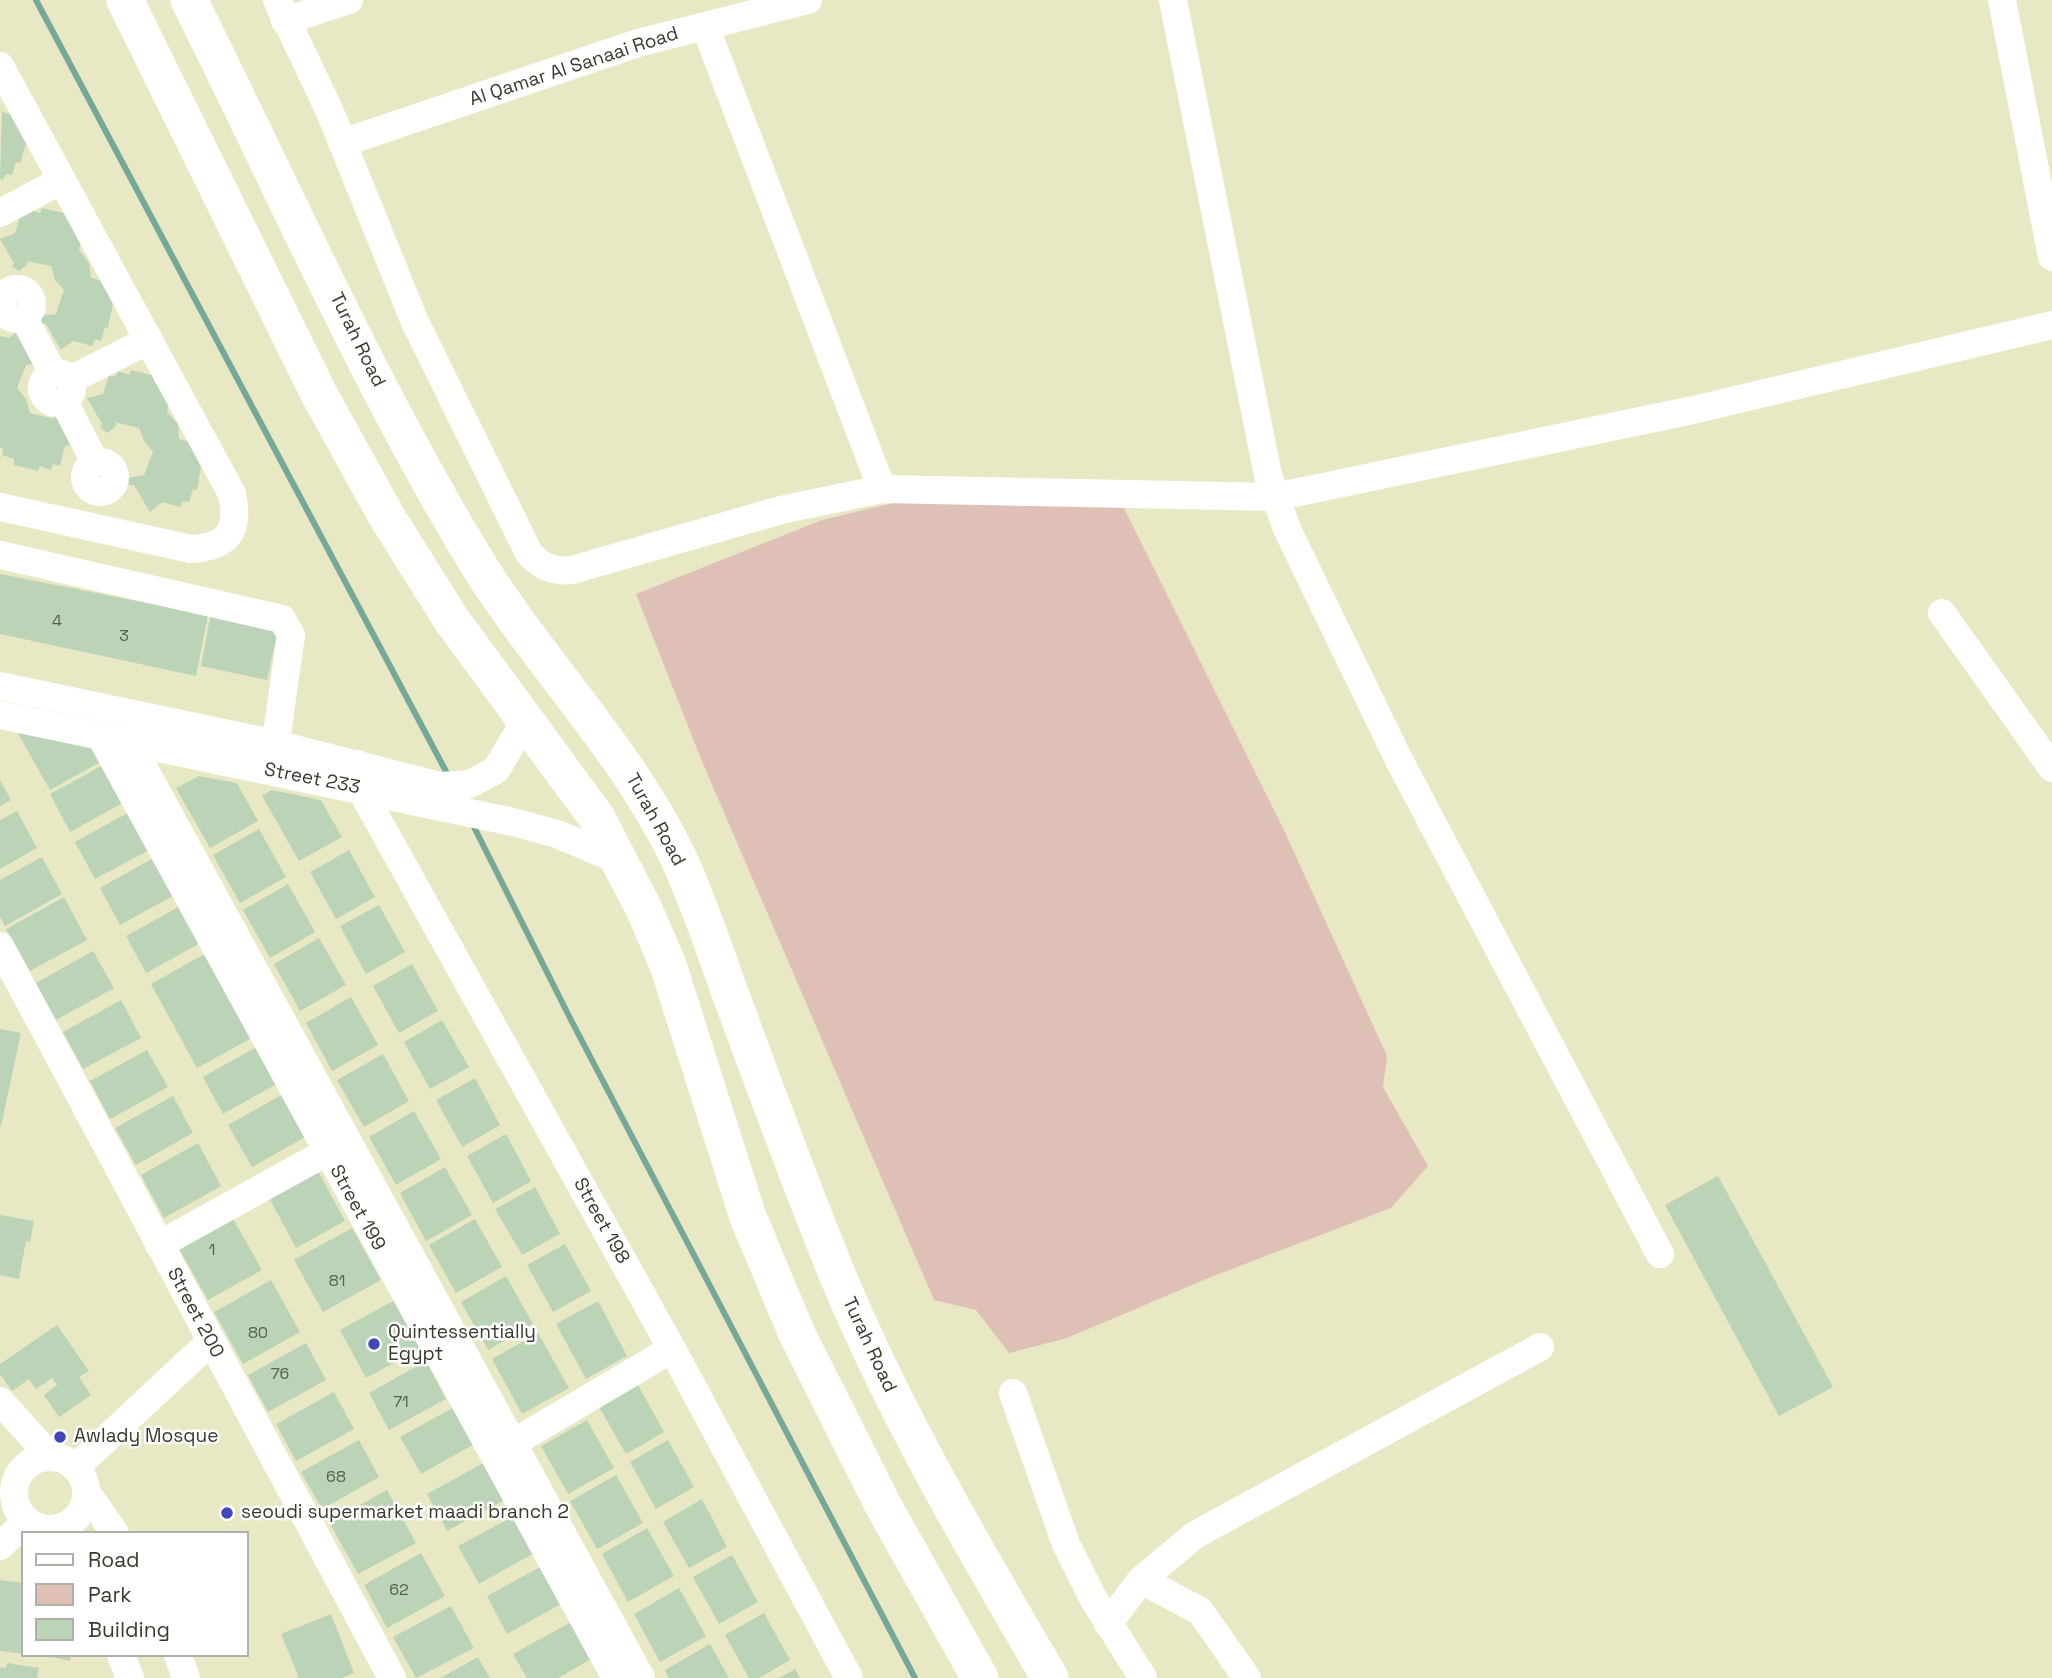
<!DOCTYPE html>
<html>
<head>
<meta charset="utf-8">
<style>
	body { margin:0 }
	#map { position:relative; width:2052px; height:1678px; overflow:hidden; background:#e9e8c4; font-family:"Space Grotesk",sans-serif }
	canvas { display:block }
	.legend { position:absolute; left:21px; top:1531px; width:228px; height:126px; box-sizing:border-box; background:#fff; border:2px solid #b0b0ab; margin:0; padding:9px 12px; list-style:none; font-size:21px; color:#3a3a2c }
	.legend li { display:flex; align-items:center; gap:14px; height:35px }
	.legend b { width:35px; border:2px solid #b0b0ab }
</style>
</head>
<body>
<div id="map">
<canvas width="2052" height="1678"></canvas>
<ul class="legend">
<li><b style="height:9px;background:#fff"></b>Road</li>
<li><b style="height:19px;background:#dec0b7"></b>Park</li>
<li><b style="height:19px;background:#bbd3b6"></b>Building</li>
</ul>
</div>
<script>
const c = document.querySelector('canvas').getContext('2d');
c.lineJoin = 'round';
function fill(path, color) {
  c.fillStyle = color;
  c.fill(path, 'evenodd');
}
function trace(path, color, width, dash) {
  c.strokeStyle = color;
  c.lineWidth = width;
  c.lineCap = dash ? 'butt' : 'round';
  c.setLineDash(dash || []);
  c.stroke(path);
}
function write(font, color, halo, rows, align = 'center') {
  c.font = font + ' "Space Grotesk",sans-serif';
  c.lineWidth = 5;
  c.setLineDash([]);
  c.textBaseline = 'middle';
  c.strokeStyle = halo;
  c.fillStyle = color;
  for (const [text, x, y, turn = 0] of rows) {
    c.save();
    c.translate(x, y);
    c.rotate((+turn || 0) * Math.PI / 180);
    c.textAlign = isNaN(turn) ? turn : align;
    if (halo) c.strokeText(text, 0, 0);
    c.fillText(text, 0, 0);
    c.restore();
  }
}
fill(new Path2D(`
	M931 494 1122 504 1283 828 1387 1056 1383 1087 1428 1166 1391 1208 1211 1277 1067 1338 1009 1353 976 1310 934 1300 701 759 636 594 822 520Z`), '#dec0b7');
trace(new Path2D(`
	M36 0 449 777
	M471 821 571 1020 915 1678`), '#76a898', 6);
fill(new Path2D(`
	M2 106V112L21 117 27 140 20 163 16 162 12 175 6 174 3 180 0 179Z
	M42 208 67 214 66 220 78 224 83 232 79 250 89 263 91 278 110 283 115 293 108 328 105 327 101 341 95 339 92 346 73 341 61 350 46 324 41 323 40 316 56 314 64 290 55 280 51 266 27 261 28 264 19 271 12 266 14 263 0 239 15 233 21 214 27 215 29 210 40 213Z
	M20 329 42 363 26 365 17 388 26 399 30 413 54 419 53 415 62 408 82 443 65 446 60 466 53 464 51 470 40 466 38 471 14 465V459L2 455 3 448 0 447V336L9 338Z
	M131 370 155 376 154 382 166 386 171 394 167 412 178 424 179 439 198 444 203 454 197 490 193 489 189 502 183 501 180 507 162 502 150 512 134 485H129L128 478 144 475 153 452 144 441 139 428 115 422 116 426 107 433 100 427 102 424 87 398 103 394 109 375 115 377 118 371 129 375Z
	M0 574 208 615 196 676 0 634Z
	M212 607 280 622 267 680 201 666Z
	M11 721 94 738 104 760 50 790Z
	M107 763 128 800 70 832 50 794Z
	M199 776 237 783 258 821 210 848 176 788Z
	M0 780 11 800 0 806Z
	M272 790 321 800 342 837 299 861 262 796Z
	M133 810 153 848 95 879 75 842Z
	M17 811 37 848 0 869V820Z
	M259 829 286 877 240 903 213 855Z
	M349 850 375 897 336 919 310 872Z
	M157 856 178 893 120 925 100 888Z
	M42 857 62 894 5 926 0 917V880Z
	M288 884 315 932 270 958 243 910Z
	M64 897 87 940 30 971 6 929Z
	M184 904 204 941 146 973 126 936Z
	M379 905 405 952 366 974 340 926Z
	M319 938 346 985 300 1011 274 964Z
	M93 951 114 988 56 1020 36 983Z
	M210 951 255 1036 197 1068 151 984Z
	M412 964 438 1011 399 1033 373 986Z
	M351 997 378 1045 332 1071 306 1023Z
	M121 1000 141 1038 83 1069 63 1032Z
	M442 1020 469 1067 430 1089 404 1042Z
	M0 1029 21 1033 1 1126H0Z
	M260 1045 280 1082 223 1114 203 1077Z
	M147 1050 168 1087 110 1119 90 1081Z
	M383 1054 409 1101 364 1127 337 1080Z
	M475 1078 500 1125 462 1147 436 1100Z
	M285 1093 309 1135 252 1167 228 1125Z
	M173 1096 193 1133 136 1165 115 1128Z
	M414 1111 441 1159 396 1185 369 1137Z
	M506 1134 531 1181 493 1203 467 1156Z
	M198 1143 221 1186 164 1218 141 1175Z
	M445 1167 472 1215 426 1241 400 1193Z
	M317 1169 345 1221 296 1248 268 1196Z
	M1718 1176 1833 1387 1779 1416 1665 1205Z
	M535 1187 560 1234 522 1255 495 1209Z
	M0 1215 34 1221 30 1242 26 1241 19 1279 0 1275Z
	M231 1215 262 1270 208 1300 177 1245Z
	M475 1219 502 1267 456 1293 429 1245Z
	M352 1228 381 1280 323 1312 294 1260Z
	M565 1244 591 1291 553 1312 527 1265Z
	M506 1276 533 1324 488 1350 461 1302Z
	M271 1280 300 1332 243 1364 214 1312Z
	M397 1299 423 1347 366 1378 340 1330Z
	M598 1301 627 1356 586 1379 556 1324Z
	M57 1325 89 1371 79 1377 91 1395 59 1417 44 1395 57 1385 52 1378 36 1389 29 1379 12 1391 0 1374V1364Z
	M538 1333 569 1388 522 1414 492 1359Z
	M306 1343 326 1380 268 1412 248 1375Z
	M426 1361 446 1399 389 1430 369 1393Z
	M638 1385 664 1432 626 1454 599 1407Z
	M334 1392 354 1429 296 1461 276 1424Z
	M458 1405 478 1442 421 1474 400 1437Z
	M587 1420 614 1468 568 1494 541 1446Z
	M359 1440 379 1477 322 1509 301 1472Z
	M668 1440 694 1487 656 1509 630 1462Z
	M485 1462 505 1500 447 1531 427 1494Z
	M616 1475 643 1523 597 1549 570 1501Z
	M387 1490 416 1543 358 1574 329 1522Z
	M702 1499 727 1547 689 1568 663 1522Z
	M516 1515 536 1552 479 1584 458 1546Z
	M647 1528 674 1576 628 1602 602 1554Z
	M421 1553 445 1596 387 1628 364 1585Z
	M732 1555 758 1602 719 1624 693 1577Z
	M544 1565 565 1602 507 1634 487 1596Z
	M0 1580 23 1583V1654L0 1651Z
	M679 1588 706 1636 660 1662 634 1614Z
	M451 1606 474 1648 416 1678 393 1637Z
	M764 1613 790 1660 759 1678H749L725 1635Z
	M331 1614 354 1673 341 1678H299L281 1634Z
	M571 1622 591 1659 558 1678H527L513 1654Z
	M710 1644 729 1678H669L665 1670Z
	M43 1655H70V1661Z
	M478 1657 490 1678H440Z
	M7 1663 39 1668 37 1678H0V1667L6 1668Z
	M795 1669 800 1678H779Z`), '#bbd3b6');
trace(new Path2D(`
	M277 0 330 112 414 320 529 553C541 567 554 572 572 570L781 510 882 489 1275 497 1693 410 2052 325
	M1173 0 1268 475 1287 529 1398 758 1660 1254
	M2002 0 2052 257
	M285 21 349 0
	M705 26 882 489
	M0 66 232 494C240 531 228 547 191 549L0 507
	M342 143 638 43 808 0
	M0 213 62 180
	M2 304a15 15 0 1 1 30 0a15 15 0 1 1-30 0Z
	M24 318 53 373
	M42 388a15 15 0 1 1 30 0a15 15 0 1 1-30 0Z
	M70 380 149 340
	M64 402 95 462
	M85 477a15 15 0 1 1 30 0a15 15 0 1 1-30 0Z
	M0 555 282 619 291 635 273 762
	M1942 613 2052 768
	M0 686 276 744 440 786 470 784 496 770 525 721
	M0 715 513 822 557 834 619 860
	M101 737 616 1678
	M130 743 641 1678
	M358 764 356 776 360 788 672 1349 849 1678
	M0 946 392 1678
	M159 1245 343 1143
	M1013 1393 1066 1544 1093 1598 1143 1678
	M0 1401 50 1456
	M496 1453 672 1349
	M14 1493a36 36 0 1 1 72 0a36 36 0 1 1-72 0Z
	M76 1467 210 1342
	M87 1493 115 1533
	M0 1546 27 1521
	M1141 1580 1200 1611 1247 1678
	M1108 1624 1141 1580 1195 1535 1540 1347
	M121 1655 130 1678
	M178 1655 186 1678`), '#fff', 28);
trace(new Path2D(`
	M125 0 319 394 387 517 451 619 597 818 644 909 668 965 748 1217 797 1334 884 1507 980 1678
	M189 0C281 184 364 374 470 551 533 657 624 745 678 857 698 900 713 945 729 990 764 1085 799 1181 837 1274 896 1416 973 1546 1050 1678`), '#fff', 37);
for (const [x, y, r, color] of [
	[374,1344,7,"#4246bb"],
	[60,1437,7,"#4246bb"],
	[227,1513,7,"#4246bb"]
]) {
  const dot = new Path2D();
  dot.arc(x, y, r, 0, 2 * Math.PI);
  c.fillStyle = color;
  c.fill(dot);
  trace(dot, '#fff', 2.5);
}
write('16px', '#5a604e', null, [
	["4",57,622],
	["3",124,637],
	["1",212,1251],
	["81",337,1282],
	["80",258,1334],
	["76",280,1375],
	["71",401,1403],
	["68",336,1478],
	["62",399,1591]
]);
write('19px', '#3a3a2c', '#fff', [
	["Al Qamar Al Sanaai Road",574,67,-18],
	["Turah Road",357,340,64],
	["Street 233",312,779,11],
	["Turah Road",655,820,61],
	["Street 199",357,1208,61],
	["Street 198",601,1221,61],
	["Street 200",195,1313,62],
	["Turah Road",869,1345,65]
]);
write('19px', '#3a3a2c', '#fff', [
	["Quintessentially",388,1333],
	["Egypt",388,1355],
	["Awlady Mosque",74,1437],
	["seoudi supermarket maadi branch 2",241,1513]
], 'left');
</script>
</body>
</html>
